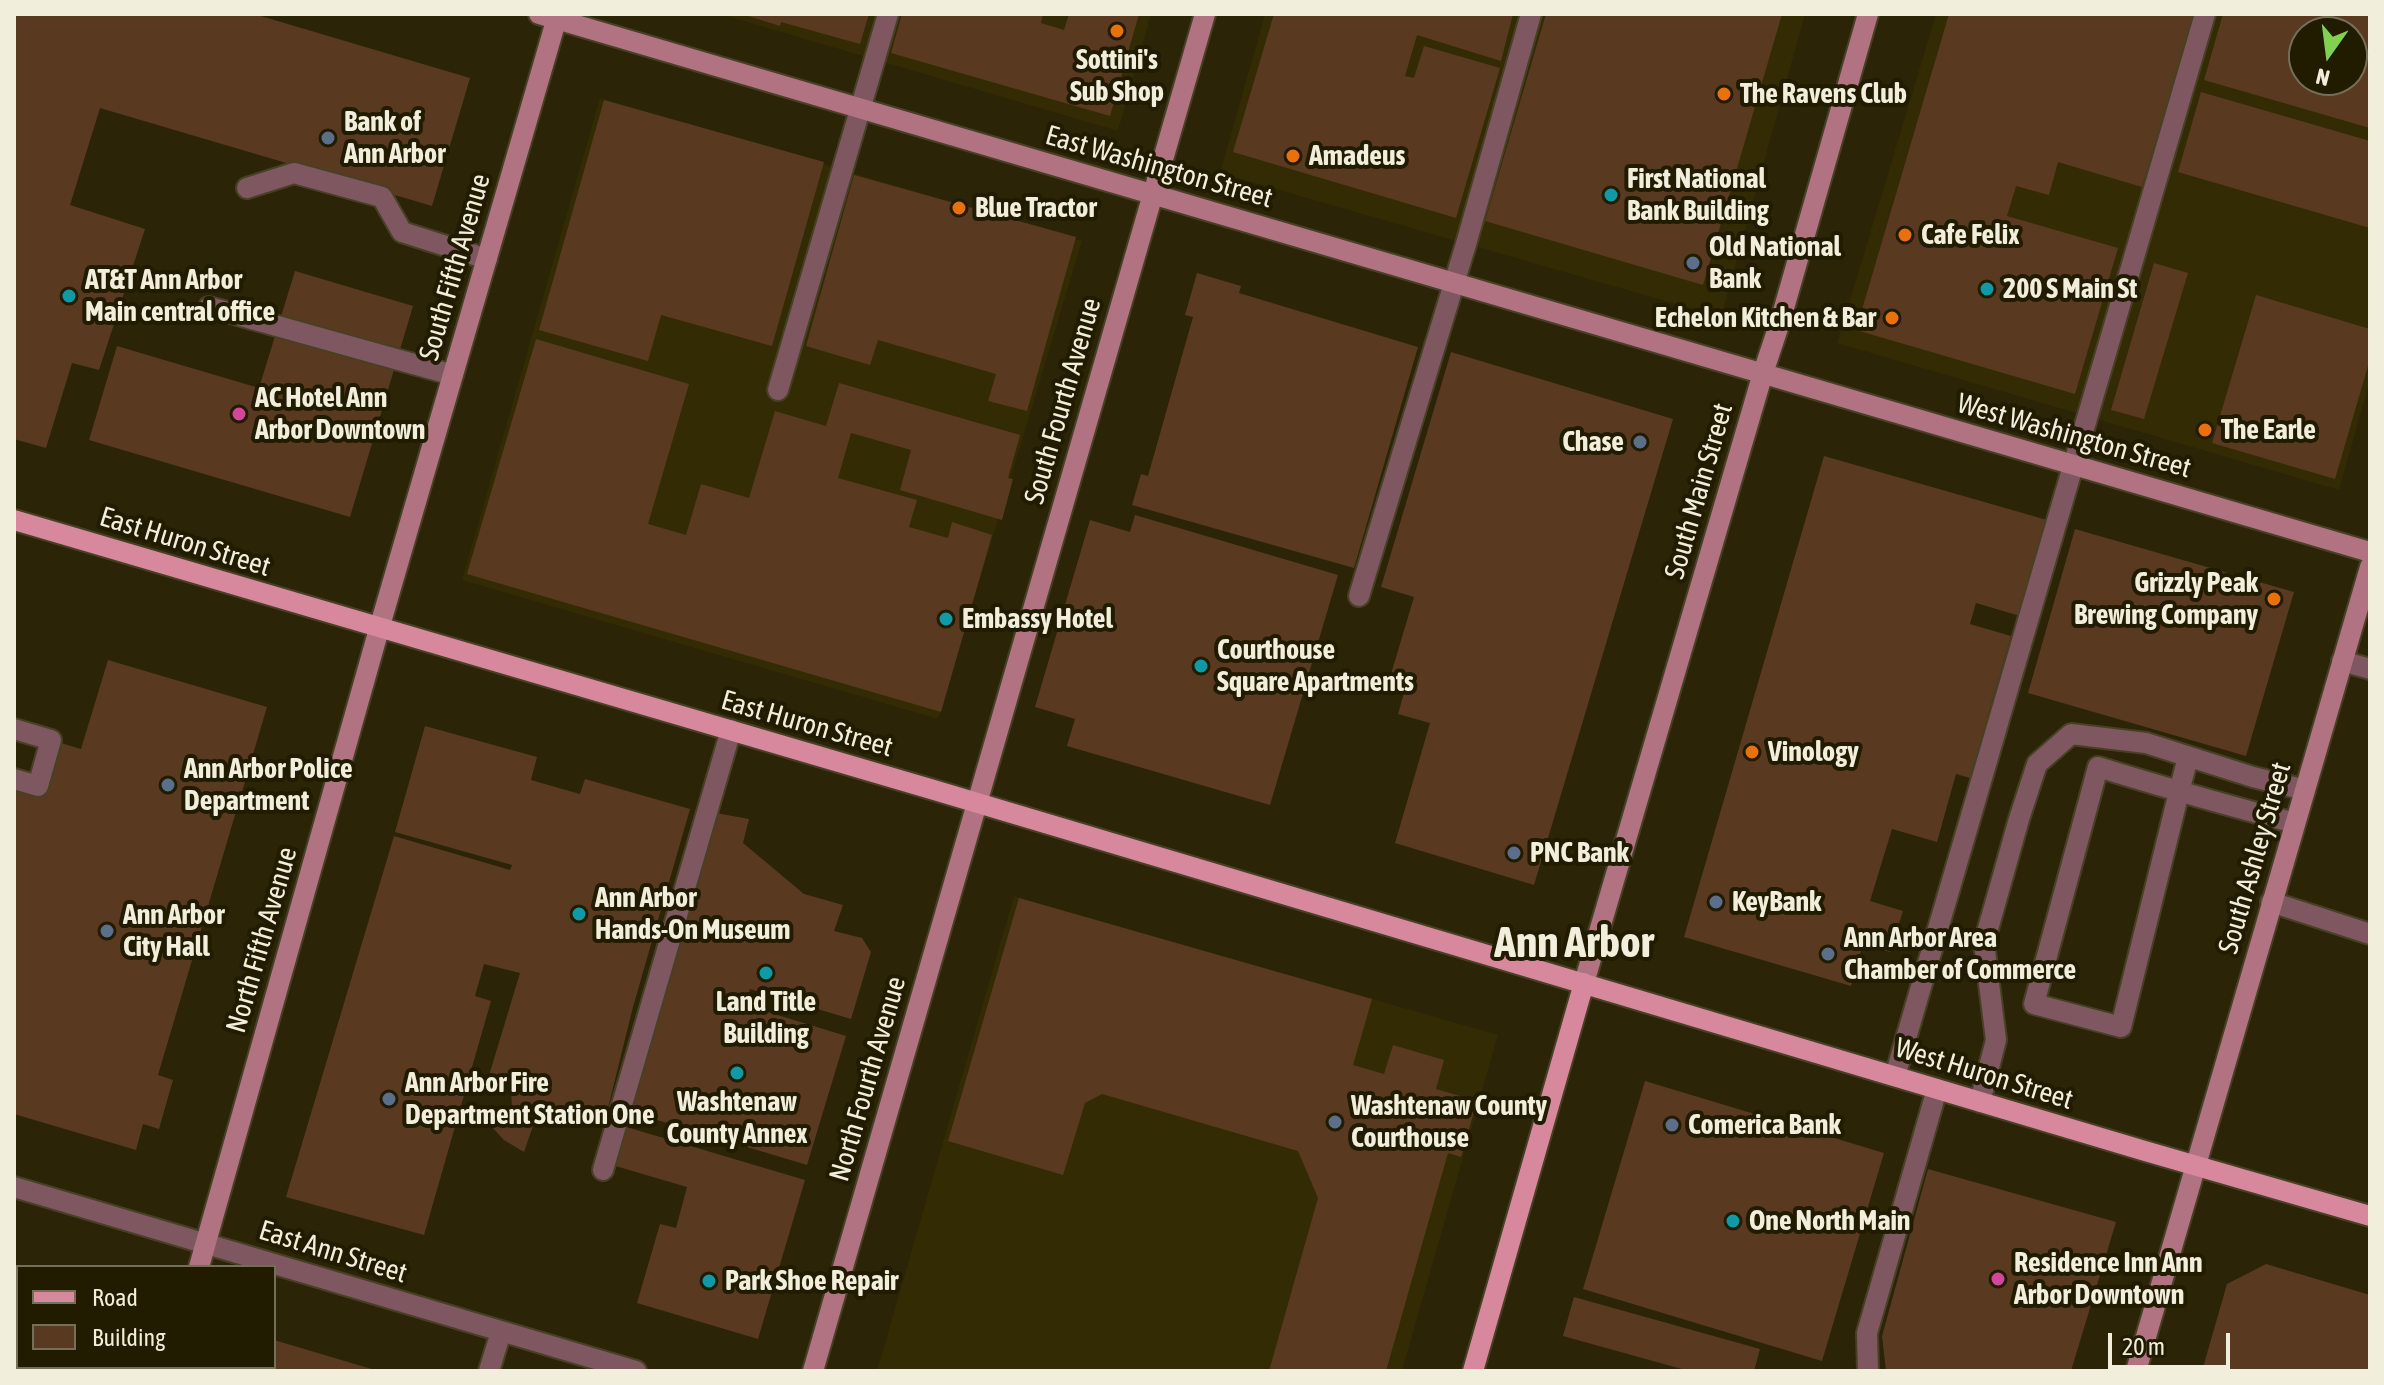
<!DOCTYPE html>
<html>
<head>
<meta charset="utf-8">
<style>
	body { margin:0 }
	#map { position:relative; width:2384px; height:1385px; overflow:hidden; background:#2b2407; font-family:"Asap Condensed",sans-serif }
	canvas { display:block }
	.frame { position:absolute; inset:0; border:16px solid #f1eedc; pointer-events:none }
	.legend { position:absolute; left:16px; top:1265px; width:260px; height:104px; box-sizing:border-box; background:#211b00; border:2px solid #746f58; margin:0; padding:10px 14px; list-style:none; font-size:24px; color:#f1eedc }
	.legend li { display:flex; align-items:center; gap:16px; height:40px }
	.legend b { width:40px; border:2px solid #746f58 }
	.north { position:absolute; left:2288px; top:16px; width:80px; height:80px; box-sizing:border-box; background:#211b00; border:2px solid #746f58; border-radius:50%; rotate:194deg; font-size:22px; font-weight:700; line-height:32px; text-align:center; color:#f1eedc }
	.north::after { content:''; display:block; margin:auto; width:28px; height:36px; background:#80d051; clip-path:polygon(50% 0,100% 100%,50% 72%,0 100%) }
	.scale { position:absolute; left:2108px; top:1333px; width:122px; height:36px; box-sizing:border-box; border:4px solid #f1eedc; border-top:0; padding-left:10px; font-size:24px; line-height:28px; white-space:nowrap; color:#f1eedc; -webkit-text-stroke:6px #211b00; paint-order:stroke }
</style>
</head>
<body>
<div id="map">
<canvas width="2384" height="1385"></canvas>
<div class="frame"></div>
<ul class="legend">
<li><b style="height:10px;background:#d8889c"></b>Road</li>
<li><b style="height:22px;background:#593a21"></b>Building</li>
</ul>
<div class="north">N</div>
<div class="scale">20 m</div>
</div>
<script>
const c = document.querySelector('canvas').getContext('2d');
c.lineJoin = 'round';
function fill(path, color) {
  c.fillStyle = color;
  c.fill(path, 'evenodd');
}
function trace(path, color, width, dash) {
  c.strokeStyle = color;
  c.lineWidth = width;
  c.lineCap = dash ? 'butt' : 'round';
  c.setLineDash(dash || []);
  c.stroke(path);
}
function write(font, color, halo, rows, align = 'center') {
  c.font = font + ' "Asap Condensed",sans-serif';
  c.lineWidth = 8;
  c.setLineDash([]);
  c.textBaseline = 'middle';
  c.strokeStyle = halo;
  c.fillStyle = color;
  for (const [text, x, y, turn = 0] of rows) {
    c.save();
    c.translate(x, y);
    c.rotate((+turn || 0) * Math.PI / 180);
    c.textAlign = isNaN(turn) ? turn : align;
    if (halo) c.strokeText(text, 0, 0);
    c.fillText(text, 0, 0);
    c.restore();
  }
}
fill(new Path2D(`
	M720 14H1151L1118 131Z
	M1265 14H1805L1721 317 1220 173Z
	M1936 14H2370V380L2339 490 1837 343ZM2304 32H2352V80H2304Z
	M600 98 1082 241 938 719 462 580Z
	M1014 896 1498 1035 1402 1371H877Z`), '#332b03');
fill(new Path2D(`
	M14 14H254L470 78 432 206 100 108 70 205 145 229 99 370 72 363 46 448 14 439Z
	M742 14H869L860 44 781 22 780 26Z
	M902 14H1043L1041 23 1064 30 1069 14H1139L1110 116 891 53Z
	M1274 14H1513L1501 61 1417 35 1405 76 1414 78 1424 46 1500 68 1456 218 1233 152Z
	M1546 14H1782L1703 285 1485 221Z
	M1949 14H2194L2142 187 2058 162 2049 195 2016 186 2007 216 2118 248 2075 394 1856 330Z
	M2223 14H2370V128L2204 80ZM2304 32H2352V80H2304Z
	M2201 92 2370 141V228L2178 172Z
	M604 100 824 162 772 346 661 315 648 361 539 330Z
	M854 175 1076 237 1027 411 988 401 996 374 878 340 870 365 806 346Z
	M2154 263 2188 273 2144 419 2111 410Z
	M295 271 413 306 350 517 89 440 117 346 259 388Z
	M1197 273 1241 286 1239 293 1418 347 1354 568 1132 505 1141 474 1148 476 1193 317 1185 315Z
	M2256 295 2370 329V359L2335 479 2212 443Z
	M536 339 689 384 648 524 686 535 701 484 749 498 775 411 826 426 839 383 1020 435 1008 478 1013 479 1002 520 900 490 911 450 851 433 838 478 917 500 909 527 948 538 952 522 992 535 941 712 467 574Z
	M1451 352 1673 419 1534 885 1395 843 1430 723 1398 714 1408 679 1391 674 1414 597 1381 587Z
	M1824 456 2047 520 2020 616 1976 603 1970 624 2011 636 1970 778 1956 774 1937 842 1892 829 1870 901 1903 911 1890 952 1863 944 1851 986 1684 937Z
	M1135 515 1338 575 1270 805 1067 746 1075 719 1035 707 1090 520 1130 532Z
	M2075 529 2294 592 2246 756 2028 693Z
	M108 660 267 707 158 1075 173 1080 159 1129 143 1124 136 1150 14 1114V779L38 786 51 740 81 749Z
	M425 726 537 757 531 780 580 794 585 779 690 809 633 1007 606 1116 567 1102 555 1120 534 1123 524 1152 504 1140 488 1123 512 1109 511 1087 487 1082 520 973 484 964 475 996 491 1001 424 1235 286 1197 394 836 510 870 512 865 395 832Z
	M716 813 749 819 743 843 804 894 843 905 834 931 862 938 871 952 851 1019 750 989 745 1005 846 1036 807 1165 627 1111Z
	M1019 898 1372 999 1353 1065 1384 1074 1393 1045 1444 1060 1436 1089 1477 1101 1461 1157 1448 1153 1386 1371H1269L1318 1198 1298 1151 1102 1094 1085 1103 1063 1175 948 1141Z
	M1645 1081 1884 1153 1822 1361 1583 1289Z
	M623 1126 805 1180 758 1339 637 1303 660 1224 676 1228 687 1187 612 1165Z
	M1928 1169 2116 1222 2071 1371H1886L1882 1336Z
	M2266 1264 2370 1295V1371H2202L2227 1284Z
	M1574 1297 1760 1349 1754 1371H1689L1563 1336Z
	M274 1340 375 1370V1371H254L255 1367H274Z`), '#593a21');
const lane = new Path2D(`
	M247 188 294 173 382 197 402 232 487 259
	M209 307 453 375
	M778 390 888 14
	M1359 596 1466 244 1531 14
	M2342 661 2370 669
	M2188 757 2179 792 2121 1027 2034 1004 2098 767C2163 787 2229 806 2295 823
	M2271 902 2370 934
	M1895 1076 2205 14
	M1980 1102 1996 1040 1984 943 2019 819 2037 764 2071 734 2146 743 2253 777 2305 790
	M603 1170 731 730
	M489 1371 501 1332
	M1868 1371 1867 1333 1937 1089`);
const street = new Path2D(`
	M14 729 51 740 38 786 14 779
	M14 1187 636 1371`);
const secondary = new Path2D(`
	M539 14 2370 552
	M1584 983 1763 373 1780 322 1868 14
	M199 1267 379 629 558 14
	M168 1371 169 1367
	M813 1371 1205 14
	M2136 1371 2370 567`);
const primary = new Path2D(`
	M14 520 934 790 2145 1151 2370 1216
	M1473 1371 1584 983`);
trace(lane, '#474025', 24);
trace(street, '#474025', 24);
trace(secondary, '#474025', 24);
trace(primary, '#474025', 24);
trace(lane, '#7e5760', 20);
trace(street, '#7e5760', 20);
trace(secondary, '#b17382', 20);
trace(primary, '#d8889c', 20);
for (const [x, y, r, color] of [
	[1117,31,8,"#e8710a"],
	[1724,94,8,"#e8710a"],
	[328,138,8,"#5c6f8a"],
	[1293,156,8,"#e8710a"],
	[1611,195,8,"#0f9aa8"],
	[959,208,8,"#e8710a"],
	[1905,235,8,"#e8710a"],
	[1693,263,8,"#5c6f8a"],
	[1987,289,8,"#0f9aa8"],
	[69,296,8,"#0f9aa8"],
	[1892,318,8,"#e8710a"],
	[239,414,8,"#d1479c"],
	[2205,430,8,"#e8710a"],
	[1640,442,8,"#5c6f8a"],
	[2274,599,8,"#e8710a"],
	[946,619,8,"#0f9aa8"],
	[1201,666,8,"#0f9aa8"],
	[1752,752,8,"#e8710a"],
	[168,785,8,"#5c6f8a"],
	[1514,853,8,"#5c6f8a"],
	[1716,902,8,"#5c6f8a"],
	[579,914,8,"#0f9aa8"],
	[107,931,8,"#5c6f8a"],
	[1828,954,8,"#5c6f8a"],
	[766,973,8,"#0f9aa8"],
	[737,1073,8,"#0f9aa8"],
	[389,1099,8,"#5c6f8a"],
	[1335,1122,8,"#5c6f8a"],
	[1672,1125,8,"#5c6f8a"],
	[1733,1221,8,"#0f9aa8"],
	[1998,1279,8,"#d1479c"],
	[709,1281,8,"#0f9aa8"]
]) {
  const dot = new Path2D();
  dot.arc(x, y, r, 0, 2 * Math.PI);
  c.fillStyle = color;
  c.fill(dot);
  trace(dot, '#211b00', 3);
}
write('bold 28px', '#f1eedc', '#211b00', [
	["Sottini's",1117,60,"center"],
	["Sub Shop",1117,92,"center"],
	["The Ravens Club",1740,94],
	["Bank of",344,122],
	["Ann Arbor",344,154],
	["Amadeus",1309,156],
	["First National",1627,179],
	["Bank Building",1627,211],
	["Blue Tractor",975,208],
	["Cafe Felix",1921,235],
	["Old National",1709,247],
	["Bank",1709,279],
	["AT&T Ann Arbor",85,280],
	["Main central office",85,312],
	["200 S Main St",2003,289],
	["Echelon Kitchen & Bar",1876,318,"right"],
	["AC Hotel Ann",255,398],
	["Arbor Downtown",255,430],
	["The Earle",2221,430],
	["Chase",1624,442,"right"],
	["Grizzly Peak",2258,583,"right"],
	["Brewing Company",2258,615,"right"],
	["Embassy Hotel",962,619],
	["Courthouse",1217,650],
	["Square Apartments",1217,682],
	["Vinology",1768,752],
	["Ann Arbor Police",184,769],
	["Department",184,801],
	["PNC Bank",1530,853],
	["Ann Arbor",595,898],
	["Hands-On Museum",595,930],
	["KeyBank",1732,902],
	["Ann Arbor",123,915],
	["City Hall",123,947],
	["Ann Arbor Area",1844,938],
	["Chamber of Commerce",1844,970],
	["Land Title",766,1002,"center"],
	["Building",766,1034,"center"],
	["Ann Arbor Fire",405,1083],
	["Department Station One",405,1115],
	["Washtenaw",737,1102,"center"],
	["County Annex",737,1134,"center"],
	["Washtenaw County",1351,1106],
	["Courthouse",1351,1138],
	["Comerica Bank",1688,1125],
	["One North Main",1749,1221],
	["Residence Inn Ann",2014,1263],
	["Arbor Downtown",2014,1295],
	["Park Shoe Repair",725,1281]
], 'left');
write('28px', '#f1eedc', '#211b00', [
	["East Washington Street",1159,167,16],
	["South Fifth Avenue",455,267,-74],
	["South Fourth Avenue",1063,401,-74],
	["West Washington Street",2074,436,16],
	["South Main Street",1699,491,-74],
	["East Huron Street",185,542,17],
	["East Huron Street",807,724,16],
	["South Ashley Street",2255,858,-74],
	["North Fifth Avenue",262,940,-74],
	["West Huron Street",1984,1074,17],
	["North Fourth Avenue",868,1079,-74],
	["East Ann Street",333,1252,17]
]);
write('bold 44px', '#f1eedc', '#211b00', [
	["Ann Arbor",1574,943]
]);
</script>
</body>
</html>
